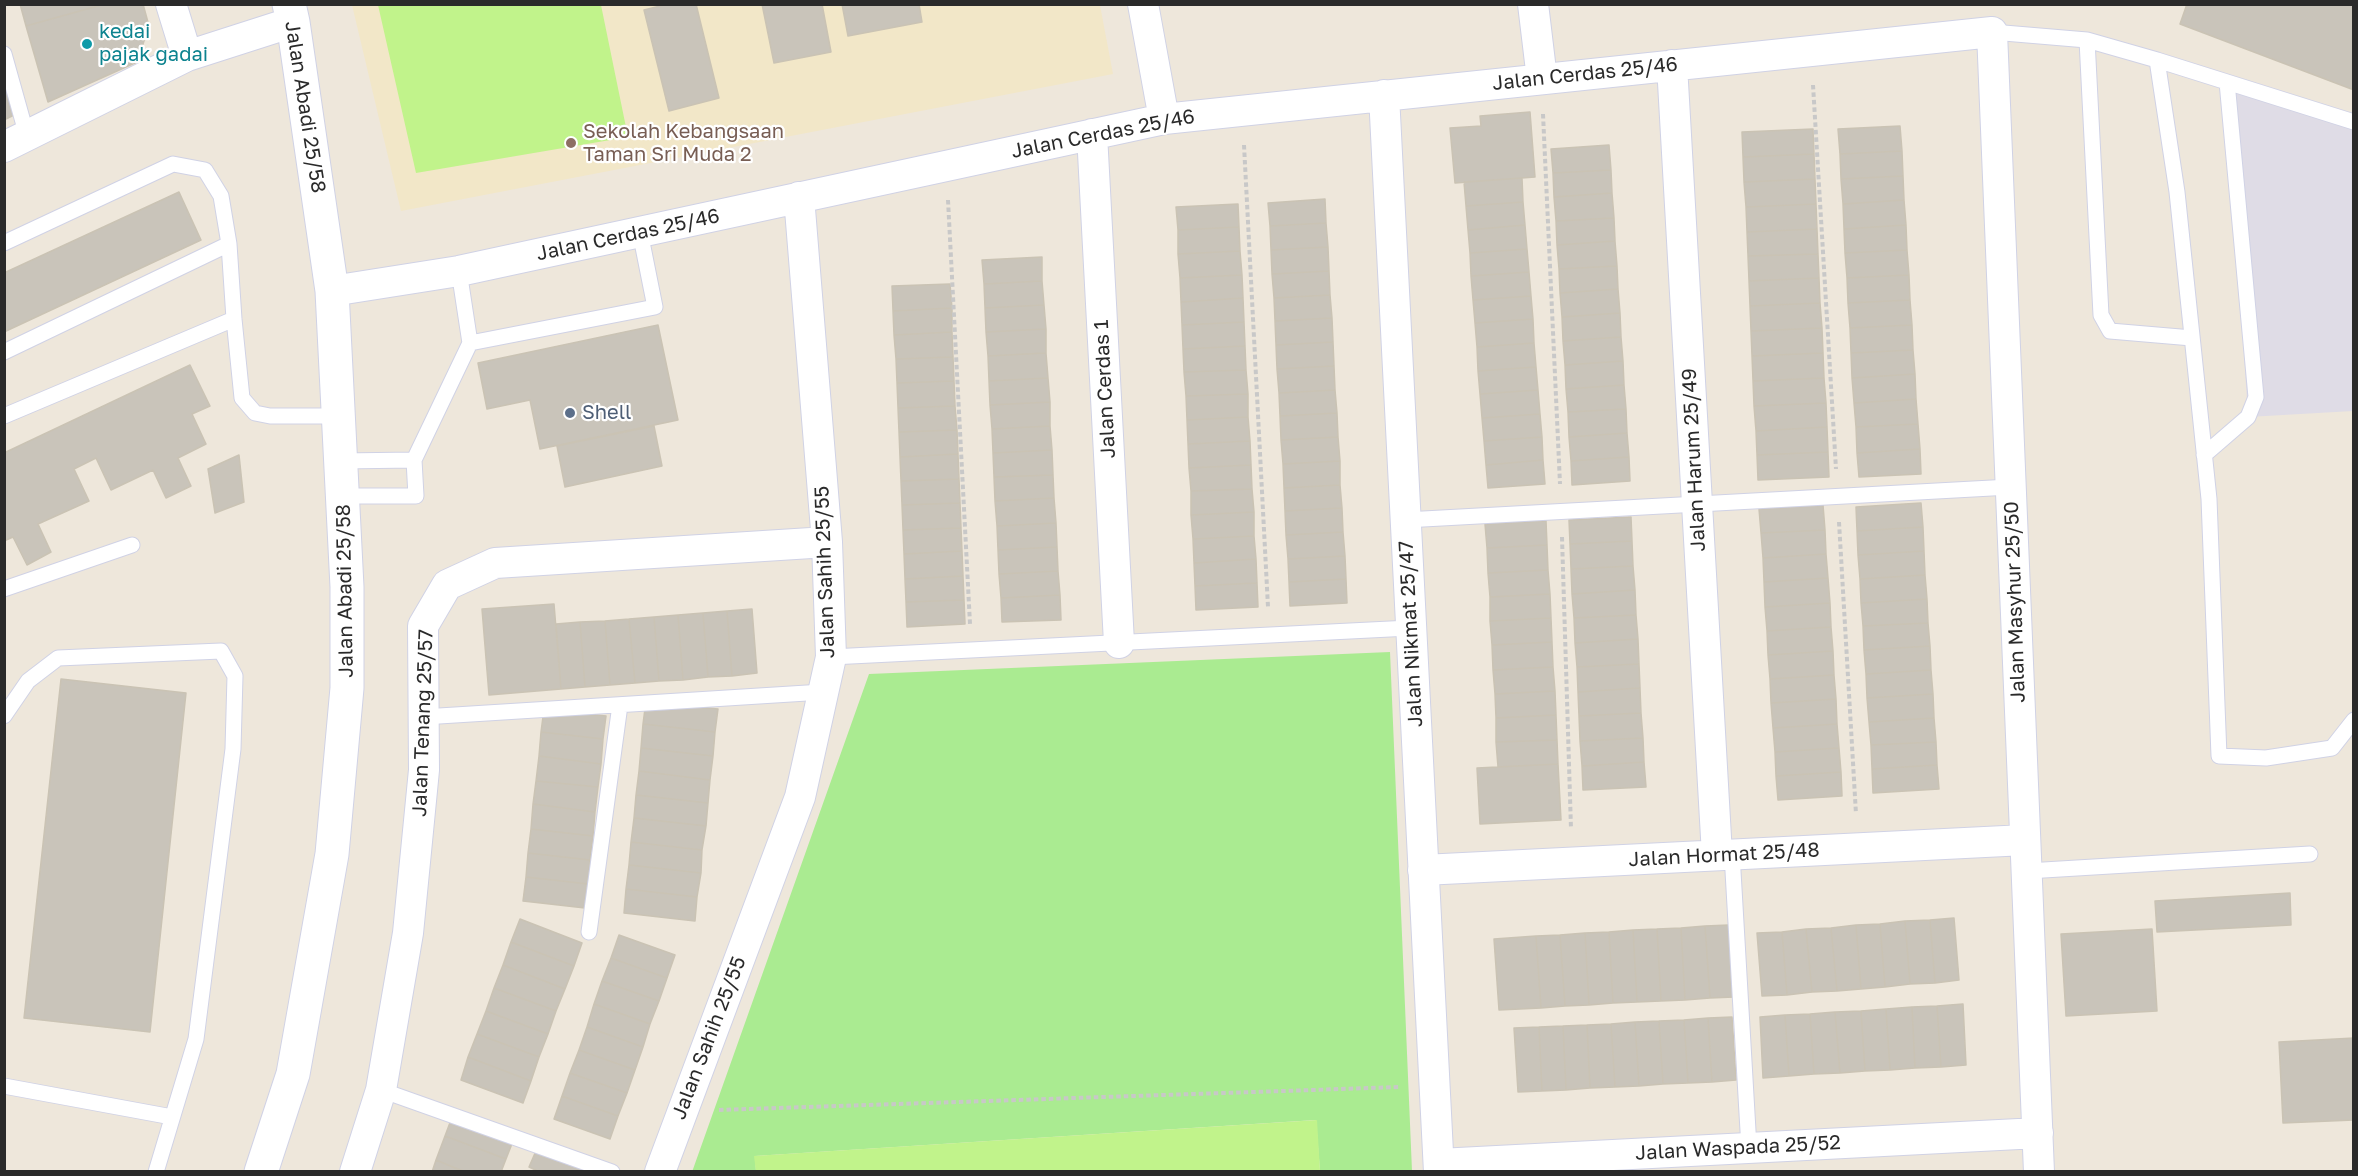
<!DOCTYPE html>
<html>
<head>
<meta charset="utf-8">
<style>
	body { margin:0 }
	#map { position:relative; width:2358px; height:1176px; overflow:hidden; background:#eee7db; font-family:"Golos Text",sans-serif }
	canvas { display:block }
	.frame { position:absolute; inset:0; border:6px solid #2a2a2a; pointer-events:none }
</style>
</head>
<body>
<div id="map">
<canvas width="2358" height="1176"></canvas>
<div class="frame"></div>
</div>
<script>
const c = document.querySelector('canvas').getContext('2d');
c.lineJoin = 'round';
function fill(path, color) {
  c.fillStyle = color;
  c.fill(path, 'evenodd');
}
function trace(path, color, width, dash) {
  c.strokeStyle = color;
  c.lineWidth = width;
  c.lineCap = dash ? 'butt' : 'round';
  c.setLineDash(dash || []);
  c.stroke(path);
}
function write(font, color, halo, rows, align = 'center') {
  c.font = font + ' "Golos Text",sans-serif';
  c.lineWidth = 4.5;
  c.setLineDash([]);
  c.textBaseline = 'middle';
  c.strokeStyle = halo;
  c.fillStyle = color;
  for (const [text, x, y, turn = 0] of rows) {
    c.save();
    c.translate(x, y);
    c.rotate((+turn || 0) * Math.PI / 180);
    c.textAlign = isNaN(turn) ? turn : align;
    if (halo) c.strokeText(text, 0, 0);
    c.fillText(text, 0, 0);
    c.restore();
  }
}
fill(new Path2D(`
	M2227 82 2353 122V411L2248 417Z`), '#dfdce6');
fill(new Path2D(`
	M352 5H1100L1113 74 401 211Z`), '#f2e7c8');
fill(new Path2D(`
	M1390 652 1412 1171H1320L1316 1120 755 1156 756 1171 692 1172 869 674Z`), '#aaeb91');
fill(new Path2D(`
	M378 5H601L628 137 416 173Z
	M1317 1120 1320 1171 756 1172 754 1156Z`), '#c1f38b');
const building = new Path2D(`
	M20 4H105L26 26Z
	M105 4H143L149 26 137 62 48 102 26 26Z
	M668 4H696L719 98 669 111 644 10Z
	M762 4H822L831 52 774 63Z
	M842 4H919L922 22 848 36Z
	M2187 4H2354V90L2180 24Z
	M4 68 16 114 4 120Z
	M1530 112 1535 177 1455 183 1450 128 1481 126 1480 116Z
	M1900 126 1902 151 1840 154 1838 129Z
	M1813 129 1814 154 1743 157 1742 132Z
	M1609 145 1611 170 1553 173 1551 149Z
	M1902 151 1903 176 1841 179 1840 154Z
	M1814 154 1815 179 1744 182 1743 157Z
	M1611 170 1612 193 1554 197 1553 173Z
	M1903 176 1904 200 1843 204 1841 179Z
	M1522 178 1523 202 1466 206 1464 182Z
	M1815 179 1816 204 1746 207 1744 182Z
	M179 192 201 240 4 332V273Z
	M1612 193 1614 218 1556 221 1554 197Z
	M1325 199 1326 223 1270 226 1268 203Z
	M1904 200 1906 225 1844 229 1843 204Z
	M1523 202 1525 225 1468 230 1466 206Z
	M1238 204 1239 227 1178 230 1176 207Z
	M1816 204 1817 229 1747 232 1746 207Z
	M1614 218 1615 241 1557 245 1556 221Z
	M1326 223 1328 247 1271 250 1270 226Z
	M1525 225 1527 249 1470 253 1468 230Z
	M1906 225 1907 250 1845 253 1844 229Z
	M1239 227 1240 251 1178 254V230Z
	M1817 229 1818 254 1748 256 1747 232Z
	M1615 241 1617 266 1559 269 1557 245Z
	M1328 247 1329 271 1272 274 1271 250Z
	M1527 249 1529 272 1471 276 1470 253Z
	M1907 250 1909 275 1847 278 1845 253Z
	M1240 251 1242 275 1180 278 1178 254Z
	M1818 254 1819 278 1749 281 1748 256Z
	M1042 257V281L984 284 982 260Z
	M1617 266 1618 289 1560 293 1559 269Z
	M1329 271 1330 295 1274 298 1272 274Z
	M1529 272 1531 296 1473 300 1471 276Z
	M1242 275 1243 298 1181 302 1180 278Z
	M1909 275 1910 300 1848 303 1847 278Z
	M1819 278 1820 303 1750 306 1749 281Z
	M1042 281 1044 305 985 308 984 284Z
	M950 284 952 308 893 311 892 286Z
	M1618 289 1620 313 1562 317 1560 293Z
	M1330 295 1332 318 1275 321 1274 298Z
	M1531 296 1533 319 1475 323 1473 300Z
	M1243 298 1244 322 1182 325 1181 302Z
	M1910 300 1912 325 1850 328 1848 303Z
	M1820 303 1822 328 1751 331 1750 306Z
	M1044 305 1046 329 986 332 985 308Z
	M952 308V332L894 335 893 311Z
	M1620 313 1621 337 1563 341 1562 317Z
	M1332 318 1333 342 1276 345 1275 321Z
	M1533 319 1534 343 1477 347 1475 323Z
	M1244 322 1245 346 1183 349 1182 325Z
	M658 325 678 420 540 449 530 400 487 409 478 363Z
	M1912 325 1913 350 1851 353 1850 328Z
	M1822 328 1823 353 1752 356 1751 331Z
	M1046 329V353L988 356 986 332Z
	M952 332 953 357 896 359 894 335Z
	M1621 337 1623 361 1565 365 1563 341Z
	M1333 342 1334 366 1277 369 1276 345Z
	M1534 343 1536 367 1478 371 1477 347Z
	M1245 346 1246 370 1184 372 1183 349Z
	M1913 350 1915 374 1852 378 1851 353Z
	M1046 353 1048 378 989 381 988 356Z
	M1823 353 1824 378 1753 381 1752 356Z
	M953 357 954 381 897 383 896 359Z
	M1623 361 1624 385 1566 389 1565 365Z
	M190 365 210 406 192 414 206 444 178 458 191 486 166 498 153 470 111 490 96 458 74 469 89 501 38 524 51 552 27 565 13 537 4 541V453Z
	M1334 366 1335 390 1279 393 1277 369Z
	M1536 367 1538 390 1480 394 1478 371Z
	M1246 370 1248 394 1186 396 1184 372Z
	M1915 374 1916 399 1854 403 1852 378Z
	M1048 378 1050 402 990 405 989 381Z
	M1824 378 1826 403 1754 406 1753 381Z
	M954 381 955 406 898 408 897 383Z
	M1624 385 1626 409 1568 412 1566 389Z
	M1335 390 1337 413 1280 416 1279 393Z
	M1538 390 1540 414 1482 418 1480 394Z
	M1248 394V417L1187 420 1186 396Z
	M1916 399 1918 424 1856 427 1854 403Z
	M1050 402V426L992 429 990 405Z
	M1826 403 1827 427 1756 431 1754 406Z
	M955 406 957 430 899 432 898 408Z
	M1626 409 1627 433 1569 437 1568 412Z
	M1337 413 1338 437 1281 440 1280 416Z
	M1540 414 1542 437 1484 441 1482 418Z
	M1248 417 1250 441 1188 444 1187 420Z
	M1918 424 1920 449 1857 453 1856 427Z
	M654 426 662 466 565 487 557 446Z
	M1050 426 1052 450 993 453 992 429Z
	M1827 427 1828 452 1757 455 1756 431Z
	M957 430 958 454 900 457 899 432Z
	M1627 433 1629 457 1571 461 1569 437Z
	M1338 437 1340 461 1283 464 1281 440Z
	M1542 437 1543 460 1486 465 1484 441Z
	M1250 441 1251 465 1189 468 1188 444Z
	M1920 449 1921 474 1859 477 1857 453Z
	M1052 450 1053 475 994 477 993 453Z
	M1828 452 1829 477 1758 480 1757 455Z
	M958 454 959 479 901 481 900 457Z
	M239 455 244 502 215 513 208 469Z
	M1629 457 1630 481 1572 485 1571 461Z
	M1543 460 1545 484 1488 488 1486 465Z
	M1340 461V485L1284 488 1283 464Z
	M1251 465 1252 489 1191 491 1189 468Z
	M1053 475 1054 498 995 501 994 477Z
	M959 479 960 503 902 505 901 481Z
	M1340 485 1342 508 1285 511 1284 488Z
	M1252 489 1254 512 1191 515V491Z
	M1054 498 1056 523 997 526 995 501Z
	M960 503 961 528 903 530 902 505Z
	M1921 503 1923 527 1857 531 1856 507Z
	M1823 505 1825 530 1761 533 1759 509Z
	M1342 508 1343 532 1286 535 1285 511Z
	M1254 512V536L1193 539 1191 515Z
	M1631 517 1632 541 1570 544 1569 520Z
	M1546 521 1547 545 1487 548 1485 524Z
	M1056 523 1057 547 998 550 997 526Z
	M1923 527 1924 551 1858 555 1857 531Z
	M961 528 962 551 904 554 903 530Z
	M1825 530 1826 554 1763 558 1761 533Z
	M1343 532 1345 556 1288 559 1286 535Z
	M1254 536 1256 559 1194 563 1193 539Z
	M1632 541 1633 566 1571 569 1570 544Z
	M1547 545 1548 570 1488 573 1487 548Z
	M1057 547 1058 571 999 574 998 550Z
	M962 551 963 576 905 579 904 554Z
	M1924 551 1925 575 1860 579 1858 555Z
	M1826 554 1828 578 1764 582 1763 558Z
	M1345 556 1346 579 1289 582 1288 559Z
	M1256 559 1257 583 1195 586 1194 563Z
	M1633 566 1635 590 1572 594 1571 569Z
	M1548 570 1550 594 1490 597 1488 573Z
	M1058 571 1060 595 1001 598 999 574Z
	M1925 575 1927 599 1861 603 1860 579Z
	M963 576 964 600 906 602 905 579Z
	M1828 578 1830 603 1765 607 1764 582Z
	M1346 579 1347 603 1290 606 1289 582Z
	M1257 583 1258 607 1196 610 1195 586Z
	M1635 590 1636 615 1574 618 1572 594Z
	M1550 594 1551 618 1490 621V597Z
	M1060 595 1061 620 1002 622 1001 598Z
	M1927 599 1928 623 1863 626 1861 603Z
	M964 600 965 624 907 627 906 602Z
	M1830 603 1831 627 1767 631 1765 607Z
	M554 604 561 689 489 695 482 609Z
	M752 609 757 673 732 676 727 611Z
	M727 611 732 676 708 677 703 613Z
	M703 613 708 677 683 680 678 615Z
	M678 615 683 680 659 681 654 617Z
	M1636 615 1638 639 1575 643 1574 618Z
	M654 617 659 681 635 683 629 619Z
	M1551 618 1552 642 1492 645 1490 621Z
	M629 619 635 683 610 685 605 621Z
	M605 621 610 685 585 687 580 622Z
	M580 622 585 687 561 689 556 624Z
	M1928 623 1930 646 1864 650 1863 626Z
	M1831 627 1833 651 1768 655 1767 631Z
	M1638 639 1639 664 1577 667 1575 643Z
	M1552 642 1553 667 1493 670 1492 645Z
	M1930 646 1931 670 1866 674 1864 650Z
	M1833 651 1834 675 1770 679 1768 655Z
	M1639 664 1640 688 1578 692 1577 667Z
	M1553 667 1555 691 1495 694 1493 670Z
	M1931 670 1933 694 1867 698 1866 674Z
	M1834 675 1836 699 1771 703 1770 679Z
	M61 679 186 693 150 1032 24 1018Z
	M1640 688 1641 713 1579 716 1578 692Z
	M1555 691 1556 715 1496 718 1495 694Z
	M1933 694 1934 718 1869 722 1867 698Z
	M1836 699 1837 724 1773 728 1771 703Z
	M646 701 718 709 715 732 643 724Z
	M544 709 606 716 603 739 541 732Z
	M1641 713 1643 738 1580 741 1579 716Z
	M1556 715 1557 740 1496 742V718Z
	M1934 718 1936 742 1871 745 1869 722Z
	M643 724 715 732 713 756 641 748Z
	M1837 724 1839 748 1775 752 1773 728Z
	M541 732 603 739 601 764 539 756Z
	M1643 738 1644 762 1582 766 1580 741Z
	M1557 740 1558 764 1498 767 1496 742Z
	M1936 742 1937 765 1872 769 1871 745Z
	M641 748 713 756 710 780 639 771Z
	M1839 748 1841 772 1776 776 1775 752Z
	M539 756 601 764 598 787 536 781Z
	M1644 762 1646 787 1583 790 1582 766Z
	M1558 764 1561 820 1480 824 1477 768Z
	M1937 765 1939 789 1873 793 1872 769Z
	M639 771 710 780 708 803 636 795Z
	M1841 772 1842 796 1778 800 1776 776Z
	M536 781 598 787 595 812 533 804Z
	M636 795 708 803 706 826 634 818Z
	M533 804 595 812 593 836 531 829Z
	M634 818 706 826 702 850 631 842Z
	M531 829 593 836 590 860 528 853Z
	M631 842 702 850 701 873 629 865Z
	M528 853 590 860 588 884 526 877Z
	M629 865 701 873 697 897 626 889Z
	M526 877 588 884 585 908 523 901Z
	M626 889 697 897 695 921 624 913Z
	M2290 893 2291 925 2157 932 2155 901Z
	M1954 918 1959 980 1935 983 1930 920Z
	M520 919 582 943 574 966 511 942Z
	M1930 920 1935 983 1910 984 1905 921Z
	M1905 921 1910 984 1885 987 1880 924Z
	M1880 924 1885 987 1861 989 1856 925Z
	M1729 925 1734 997 1710 998 1705 926Z
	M1856 925 1861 989 1837 991 1831 928Z
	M1705 926 1710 998 1685 1000 1681 928Z
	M1681 928 1685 1000 1661 1001 1657 929Z
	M1831 928 1837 991 1812 992 1806 929Z
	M1657 929 1661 1001 1637 1002 1633 930Z
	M1806 929 1812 992 1787 995 1782 932Z
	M2152 929 2157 1011 2066 1016 2061 934Z
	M1633 930 1637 1002 1613 1003 1609 932Z
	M1609 932 1613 1003 1589 1005 1585 933Z
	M1782 932 1787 995 1762 996 1757 933Z
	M1585 933 1589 1005 1565 1006 1560 935Z
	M619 935 675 955 667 978 611 958Z
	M1560 935 1565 1006 1541 1008 1536 936Z
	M1536 936 1541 1008 1499 1010 1494 939Z
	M511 942 574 966 565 989 503 965Z
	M611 958 667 978 659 1001 602 981Z
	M503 965 565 989 556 1011 494 988Z
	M602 981 659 1001 650 1024 594 1004Z
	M494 988 556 1011 548 1034 486 1011Z
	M594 1004 650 1024 643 1047 587 1027Z
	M1963 1004 1966 1065 1941 1067 1937 1006Z
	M1937 1006 1941 1067 1915 1068 1912 1007Z
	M1912 1007 1915 1068 1890 1070 1886 1009Z
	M1886 1009 1890 1070 1865 1071 1861 1011Z
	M486 1011 548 1034 539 1057 477 1034Z
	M1861 1011 1865 1071 1840 1073 1835 1012Z
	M1835 1012 1840 1073 1814 1074 1810 1014Z
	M1810 1014 1814 1074 1789 1076 1785 1015Z
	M1785 1015 1789 1076 1763 1078 1760 1017Z
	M1732 1017 1736 1080 1712 1082 1708 1018Z
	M1708 1018 1712 1082 1688 1083 1684 1020Z
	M1684 1020 1688 1083 1663 1084 1659 1021Z
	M1659 1021 1663 1084 1639 1086 1635 1022Z
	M1635 1022 1639 1086 1615 1087 1611 1024Z
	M1611 1024 1615 1087 1590 1088 1587 1025Z
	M1587 1025 1590 1088 1566 1090 1563 1026Z
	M1563 1026 1566 1090 1542 1091 1539 1027Z
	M587 1027 643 1047 635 1070 579 1050Z
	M1539 1027 1542 1091 1518 1092 1514 1028Z
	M477 1034 539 1057 531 1081 468 1057Z
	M2354 1038V1120L2283 1123 2279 1042Z
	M579 1050 635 1070 627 1093 570 1073Z
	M468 1057 531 1081 523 1103 461 1080Z
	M570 1073 627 1093 618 1116 562 1096Z
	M562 1096 618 1116 610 1139 554 1119Z
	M454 1112 515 1136 506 1159 445 1136Z
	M445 1136 506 1159 501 1172H465L436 1160Z
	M539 1144 594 1172H540L529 1167Z
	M436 1160 465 1172H432Z`);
fill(building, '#c9c4ba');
trace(building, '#cac3b4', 1.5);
const lane = new Path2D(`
	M1992 32 2087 40 2157 60 2177 192 2209 499 2219 756 2266 758 2332 748 2354 720
	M2087 40 2101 315 2110 331 2192 338
	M4 54 27 136
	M2157 60 2354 122
	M4 243 173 164 205 170 221 196 229 244 234 319 242 398 255 413 270 416H339
	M470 343 655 307 640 232
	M4 352 229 244
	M4 416 234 319
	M2204 455 2248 417 2256 397 2227 82
	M341 461 414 460
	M343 496H416L414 460 470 343 459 271
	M1405 520 2010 487
	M4 589 132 545
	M831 657 1410 628
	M4 716 28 681 58 658 221 651 235 676 233 749 196 1039 156 1172
	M423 717 823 692
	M1732 854 1749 1148
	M2027 871 2310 854
	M589 932 620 705
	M4 1086 172 1117
	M381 1090 612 1172`);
const street = new Path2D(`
	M171 4 187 56
	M1143 4 1164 119
	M1533 4 1542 79
	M1672 65 1717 855
	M1384 95 1439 1172
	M1092 134 1119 643
	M4 147 187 56 293 22
	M332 291 459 271 1164 119 1992 32 2039 1172
	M1423 870 2025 840
	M1439 1164 2038 1133
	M355 1172 381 1090 408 933 424 770 423 626 447 585 495 563 827 542
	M660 1172 800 797 831 657 827 542 799 197`);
const secondary = new Path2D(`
	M261 1172 293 1074 332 854 347 688V587L332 291 293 22 289 4`);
trace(lane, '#d0d2e5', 17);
trace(street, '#d0d2e5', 32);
trace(secondary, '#d0d2e5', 35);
trace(new Path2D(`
	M1813 85 1836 469
	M1543 114 1560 484
	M1244 145 1268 607
	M948 200 970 624
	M1839 522 1856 814
	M1562 537 1571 829
	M719 1110 1401 1087`), '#c8c8c8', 4, [4.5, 3]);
trace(lane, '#fff', 15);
trace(street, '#fff', 30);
trace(secondary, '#fff', 33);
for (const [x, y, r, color] of [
	[87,44,6,"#0f9aa8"],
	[571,143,6,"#8d6e63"],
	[570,413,6,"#5c6f8a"]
]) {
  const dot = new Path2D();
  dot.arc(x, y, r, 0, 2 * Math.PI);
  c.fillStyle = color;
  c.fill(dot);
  trace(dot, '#fff', 2);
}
write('20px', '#0d838f', '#fff', [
	["kedai",99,32],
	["pajak gadai",99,55]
], 'left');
write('20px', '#2a2a2a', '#fff', [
	["Jalan Cerdas 25/46",1585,74,-6],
	["Jalan Abadi 25/58",305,107,81],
	["Jalan Cerdas 25/46",1103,134,-11],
	["Jalan Cerdas 25/46",628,235,-12],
	["Jalan Cerdas 1",1105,389,-93],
	["Jalan Harum 25/49",1694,460,-93],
	["Jalan Sahih 25/55",825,572,-92],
	["Jalan Abadi 25/58",345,591,-91],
	["Jalan Masyhur 25/50",2015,602,-92],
	["Jalan Nikmat 25/47",1411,634,-93],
	["Jalan Tenang 25/57",423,723,-88],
	["Jalan Hormat 25/48",1724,855,-3],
	["Jalan Sahih 25/55",709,1038,-69],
	["Jalan Waspada 25/52",1738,1148,-3]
]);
write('20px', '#785e54', '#fff', [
	["Sekolah Kebangsaan",583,132],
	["Taman Sri Muda 2",583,155]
], 'left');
write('20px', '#4e5e75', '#fff', [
	["Shell",582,413]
], 'left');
</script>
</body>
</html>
